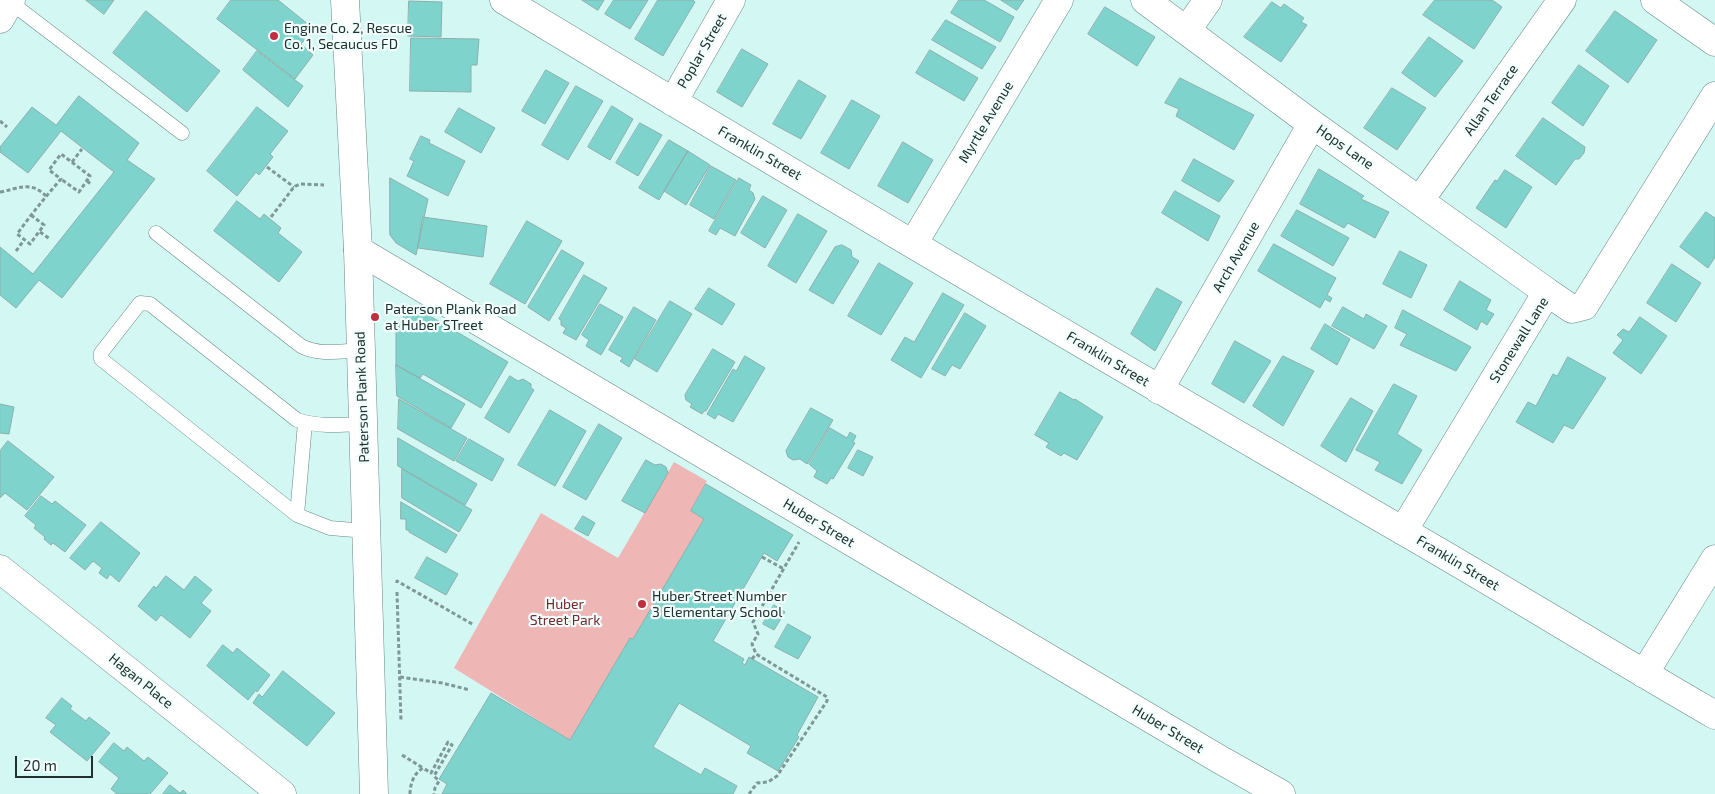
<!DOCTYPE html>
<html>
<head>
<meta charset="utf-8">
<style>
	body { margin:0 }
	#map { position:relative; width:1715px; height:794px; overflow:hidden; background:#d3f7f3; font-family:"Exo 2",sans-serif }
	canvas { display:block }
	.scale { position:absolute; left:15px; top:756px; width:78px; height:22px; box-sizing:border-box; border:2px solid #212f2e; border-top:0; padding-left:6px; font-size:15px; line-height:18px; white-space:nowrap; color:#212f2e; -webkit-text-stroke:4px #f1fffd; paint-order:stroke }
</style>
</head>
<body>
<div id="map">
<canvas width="1715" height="794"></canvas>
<div class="scale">20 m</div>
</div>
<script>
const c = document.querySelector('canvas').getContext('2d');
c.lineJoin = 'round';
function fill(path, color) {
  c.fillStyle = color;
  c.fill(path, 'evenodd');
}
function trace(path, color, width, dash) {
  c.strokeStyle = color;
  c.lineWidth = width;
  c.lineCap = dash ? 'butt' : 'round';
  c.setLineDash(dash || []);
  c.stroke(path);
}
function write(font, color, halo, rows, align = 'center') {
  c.font = font + ' "Exo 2",sans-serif';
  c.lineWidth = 4.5;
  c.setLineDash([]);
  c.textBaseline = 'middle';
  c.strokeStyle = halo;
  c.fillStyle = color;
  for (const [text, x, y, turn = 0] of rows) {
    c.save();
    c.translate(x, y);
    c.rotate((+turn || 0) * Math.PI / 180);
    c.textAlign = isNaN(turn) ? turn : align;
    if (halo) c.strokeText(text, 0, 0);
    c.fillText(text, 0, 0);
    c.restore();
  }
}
fill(new Path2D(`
	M674 462 707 481 691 511 704 519 633 639 630 638 570 740 454 668 541 513 618 558Z`), '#eeb6b5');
const building = new Path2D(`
	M86 0H114L104 14Z
	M231 0H278L314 29 301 44 313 55 295 79 217 19Z
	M582 0H604L598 10Z
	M614 0H648L630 29 605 14Z
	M658 0H693L695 2 663 56 635 39Z
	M959 0H984L1014 17 1000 42 951 13Z
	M1001 0H1024L1017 10Z
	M1435 0H1492L1502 7 1474 49 1423 15Z
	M409 1 442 2 441 37 408 36Z
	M1272 2 1281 8 1284 4 1304 18 1301 22 1307 25 1281 62 1244 37Z
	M1105 7 1155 37 1137 66 1088 34Z
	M146 11 220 71 187 112 113 53Z
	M1615 11 1657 40 1628 83 1586 51Z
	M946 20 996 47 982 69 932 40Z
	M1429 37 1463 61 1435 97 1402 73Z
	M411 38 479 39 477 65H471V92L410 91Z
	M742 49 768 64 742 107 717 92Z
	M930 50 978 78 964 101 916 73Z
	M257 51 303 86 288 107 243 70Z
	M1579 65 1609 86 1583 126 1552 103Z
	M546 70 569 83 545 124 522 111Z
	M1180 78 1254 115 1234 150 1176 116 1179 109 1165 103Z
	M799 80 826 96 801 139 773 124Z
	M576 86 603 101 568 160 542 145Z
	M1392 88 1426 108 1397 150 1364 128Z
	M79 96 139 143 127 160 155 179 62 298 39 280 16 308 0 295V247L33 274 114 172 61 131 28 173 0 152V147L32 107 56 125Z
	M852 100 880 116 849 169 821 153Z
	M612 106 633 119 610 160 588 147Z
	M257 107 288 131 270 154 273 157 259 175 256 172 237 196 207 171Z
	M459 108 495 128 481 153 445 132Z
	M1543 118 1585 147 1584 153 1579 159H1575L1556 185 1516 156Z
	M640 123 662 135 638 176 616 163Z
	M421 136 430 140 429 143 465 161 448 196 407 176 414 161 410 159Z
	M669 140 688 151 659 200 639 188Z
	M903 142 933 160 908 203 878 186Z
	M688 151 710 165 686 205 664 191Z
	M1194 159 1234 181 1219 202 1182 181Z
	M711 166 736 180 714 219 690 205Z
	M1319 169 1364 196 1361 199 1389 212 1375 238 1348 223 1344 228 1300 204Z
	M1505 170 1532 187 1506 228 1476 208 1495 180 1497 181Z
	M390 178 428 199 416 255 396 243 390 235Z
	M739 178 751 185 749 190 753 193 755 199 735 236 720 228 716 235 709 231Z
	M1175 191 1220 216 1208 241 1162 213Z
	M763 196 787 210 765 248 741 233Z
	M237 201 260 219 264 214 281 228 278 233 302 252 279 282 214 231Z
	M1297 210 1349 238 1333 266 1281 236Z
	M1706 212 1715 218V257L1708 268 1680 247Z
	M798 214 827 231 796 283 768 266Z
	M423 217 487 226 483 257 418 248Z
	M527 221 562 241 525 304 490 284Z
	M1274 244 1336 278 1327 295 1332 298 1330 302 1325 299 1320 308 1258 271Z
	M842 245 851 250 852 257 859 261 833 304 809 290 835 247Z
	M562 250 584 263 549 321 528 307Z
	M1400 251 1427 265 1411 298 1383 284Z
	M879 263 913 283 881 335 848 316Z
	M1672 264 1701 283 1676 322 1647 303Z
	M584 275 607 288 576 340 563 333 566 328 561 325V320L559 319Z
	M1460 281 1491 300 1486 310 1494 314 1487 325 1481 321 1477 330 1444 310Z
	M709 288 735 304 722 325 695 309Z
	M1157 288 1182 302 1155 351 1131 334Z
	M943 293 964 305 921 378 891 360 905 337 914 342Z
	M670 301 692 314 657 372 635 359Z
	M600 304 623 317 601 355 586 346 589 340 582 335Z
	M411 305 508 362 481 408 423 374 420 378 396 365V330Z
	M634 307 656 320 629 367 620 361 623 358 609 350Z
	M1343 307 1364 319 1366 314 1387 326 1374 349 1332 326Z
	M1403 310 1471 347 1456 371 1400 345 1407 334 1395 328Z
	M965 313 986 326 960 369 952 365 945 376 932 369Z
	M1640 317 1667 336 1641 374 1613 353 1623 340 1617 335 1623 329 1629 332Z
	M1325 324 1350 339 1337 365 1311 349Z
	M1235 341 1271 361 1244 403 1212 384Z
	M713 349 735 362 706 411H704L702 414 690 407 692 404 686 400 685 395Z
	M745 356 765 368 733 422 718 414 715 419 707 414 733 369 736 371Z
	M1283 356 1314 371 1283 426 1253 406Z
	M1568 357 1606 378 1573 429 1564 425 1553 443 1516 422 1528 402 1536 406 1553 374 1557 376Z
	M396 365 465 404 451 428 397 396Z
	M510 376 518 381 523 379 531 384V388L534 390 509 433 485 418Z
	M1394 384 1417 396 1397 434 1422 450 1402 484 1375 470 1380 462 1356 450Z
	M1060 392 1074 400 1075 399 1103 417 1077 460 1064 453 1061 456 1046 447 1049 443 1035 435Z
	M1351 398 1373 411 1346 462 1321 446Z
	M399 399 467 438 454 461 398 429Z
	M0 404 14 407 9 434 0 433Z
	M811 408 833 420 807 464 800 459 793 460 788 457 786 451Z
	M550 410 586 431 555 486 518 465Z
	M599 424 622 438 586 500 563 487Z
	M830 428 847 438 850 432 856 436 853 442 855 443 833 479 831 478 827 484 814 477 817 471 809 464Z
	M398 438 477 484 465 505 398 466Z
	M469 439 504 459 492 481 456 461Z
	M8 441 54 477 27 510 5 493 0 498V451Z
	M858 450 873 457 863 476 848 468Z
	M646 460 655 465 661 464 666 467 668 473 645 513 622 501Z
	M402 469 472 510 459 532 402 498Z
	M706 484 793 535 777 561 764 553 713 641 744 659 742 663 745 665 749 657 818 697 797 735 799 737 778 771 747 753 751 746 679 703 653 747 701 775 705 768 737 786 733 794H442L447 784 439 779 491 693 570 740 630 638 633 639 704 519 691 511Z
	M41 496 52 504 55 501 86 525 65 552 53 543 51 545 44 539 45 537 34 528 36 525 25 516Z
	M401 502 457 535 446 553 409 532V530H406V519H401Z
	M583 516 595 523 588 536 575 529Z
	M101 522 140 553 119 582 110 574 107 579 99 573 102 568 93 561 85 570 70 558Z
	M427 557 458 574 446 595 415 578Z
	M166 576 184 590 195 576 212 590 201 603 211 611 190 638 161 615 156 621 138 606 154 586 156 588Z
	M774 605 785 612 774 630 763 624Z
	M788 624 811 637 798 659 775 647Z
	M223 645 233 653 237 648 270 675 257 692 256 690 248 700 207 666Z
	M283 671 335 713 307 746 253 703 259 694 262 697Z
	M62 698 72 706 70 709 86 721 89 717 110 733 87 761 50 732 56 725 46 718Z
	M114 743 124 751 127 747 144 761 148 757 168 773 150 794H117L111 789 119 778 99 762Z
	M170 785 180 793 183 790 187 794H163Z`);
fill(building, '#7ed3cd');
trace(building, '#8dafac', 1);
const service = new Path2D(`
	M10 2 182 133
	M156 233 301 346C320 356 341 351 361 350
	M305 423 297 515 101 359V353L140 303 150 304 297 420C318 427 342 425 363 424
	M297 515 330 528 366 531`);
const minor = new Path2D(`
	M504 0C802 180 1103 357 1405 532 1509 592 1611 655 1715 715
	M1145 0 1312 124 1547 292 1572 309 1584 306 1715 96
	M1655 0 1715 42
	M0 19 11 0
	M1187 30 1208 0
	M673 102 731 0
	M1420 200 1562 0
	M913 244 1059 0
	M358 250 1219 759 1281 794
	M1159 390 1312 124
	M1403 531 1547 292
	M0 569 282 794
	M1644 674 1715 559`);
const tertiary = new Path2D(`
	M345 0 358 250 374 794`);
trace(service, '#678986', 15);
trace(minor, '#678986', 29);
trace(tertiary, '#678986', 29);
trace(new Path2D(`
	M0 121 7 127
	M72 162 82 149
	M267 167 294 187
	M87 181 92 185
	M0 192C18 189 30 180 46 196
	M31 215 44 225 30 244 17 234C31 215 45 197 61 179L49 170 61 154 90 176 79 192 61 179
	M271 217 294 187 300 184 324 185
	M40 232 50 239
	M16 251 24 240
	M762 557 784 569
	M397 583V581L474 625
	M397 592 401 721
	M752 659 756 654
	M400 677 442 683 470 690
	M402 755 423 768
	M410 794C410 784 414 773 423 768L431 773 448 742 452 745 434 776 439 781 435 788 434 794
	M749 794 757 783 768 782 777 776 827 701V697L756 654 752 644 758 634 753 622 799 542`), '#7e9895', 3, [4, 2.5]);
trace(service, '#fff', 14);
trace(minor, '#fff', 28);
trace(tertiary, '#fff', 28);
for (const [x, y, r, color] of [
	[274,36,5,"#c02f40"],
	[375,317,5,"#c02f40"],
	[642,604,5,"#c02f40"]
]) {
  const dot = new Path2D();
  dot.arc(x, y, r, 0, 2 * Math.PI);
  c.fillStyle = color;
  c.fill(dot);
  trace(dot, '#f1fffd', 2);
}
write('14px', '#212f2e', '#f1fffd', [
	["Engine Co. 2, Rescue",284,28],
	["Co. 1, Secaucus FD",284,44],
	["Paterson Plank Road",385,309],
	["at Huber STreet",385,325],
	["Huber Street Number",652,596],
	["3 Elementary School",652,612]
], 'left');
write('14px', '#212f2e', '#f1fffd', [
	["Poplar Street",702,51,-60],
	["Allan Terrace",1491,100,-55],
	["Myrtle Avenue",986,122,-59],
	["Hops Lane",1345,147,35],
	["Franklin Street",760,153,30],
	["Arch Avenue",1236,257,-60],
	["Stonewall Lane",1519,340,-58],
	["Franklin Street",1108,359,31],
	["Paterson Plank Road",362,397,-92],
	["Huber Street",819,523,31],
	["Franklin Street",1458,563,31],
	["Hagan Place",141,681,39],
	["Huber Street",1168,729,31]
]);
write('14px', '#78272c', '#f1fffd', [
	["Huber",565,604],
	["Street Park",565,620]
]);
</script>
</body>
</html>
